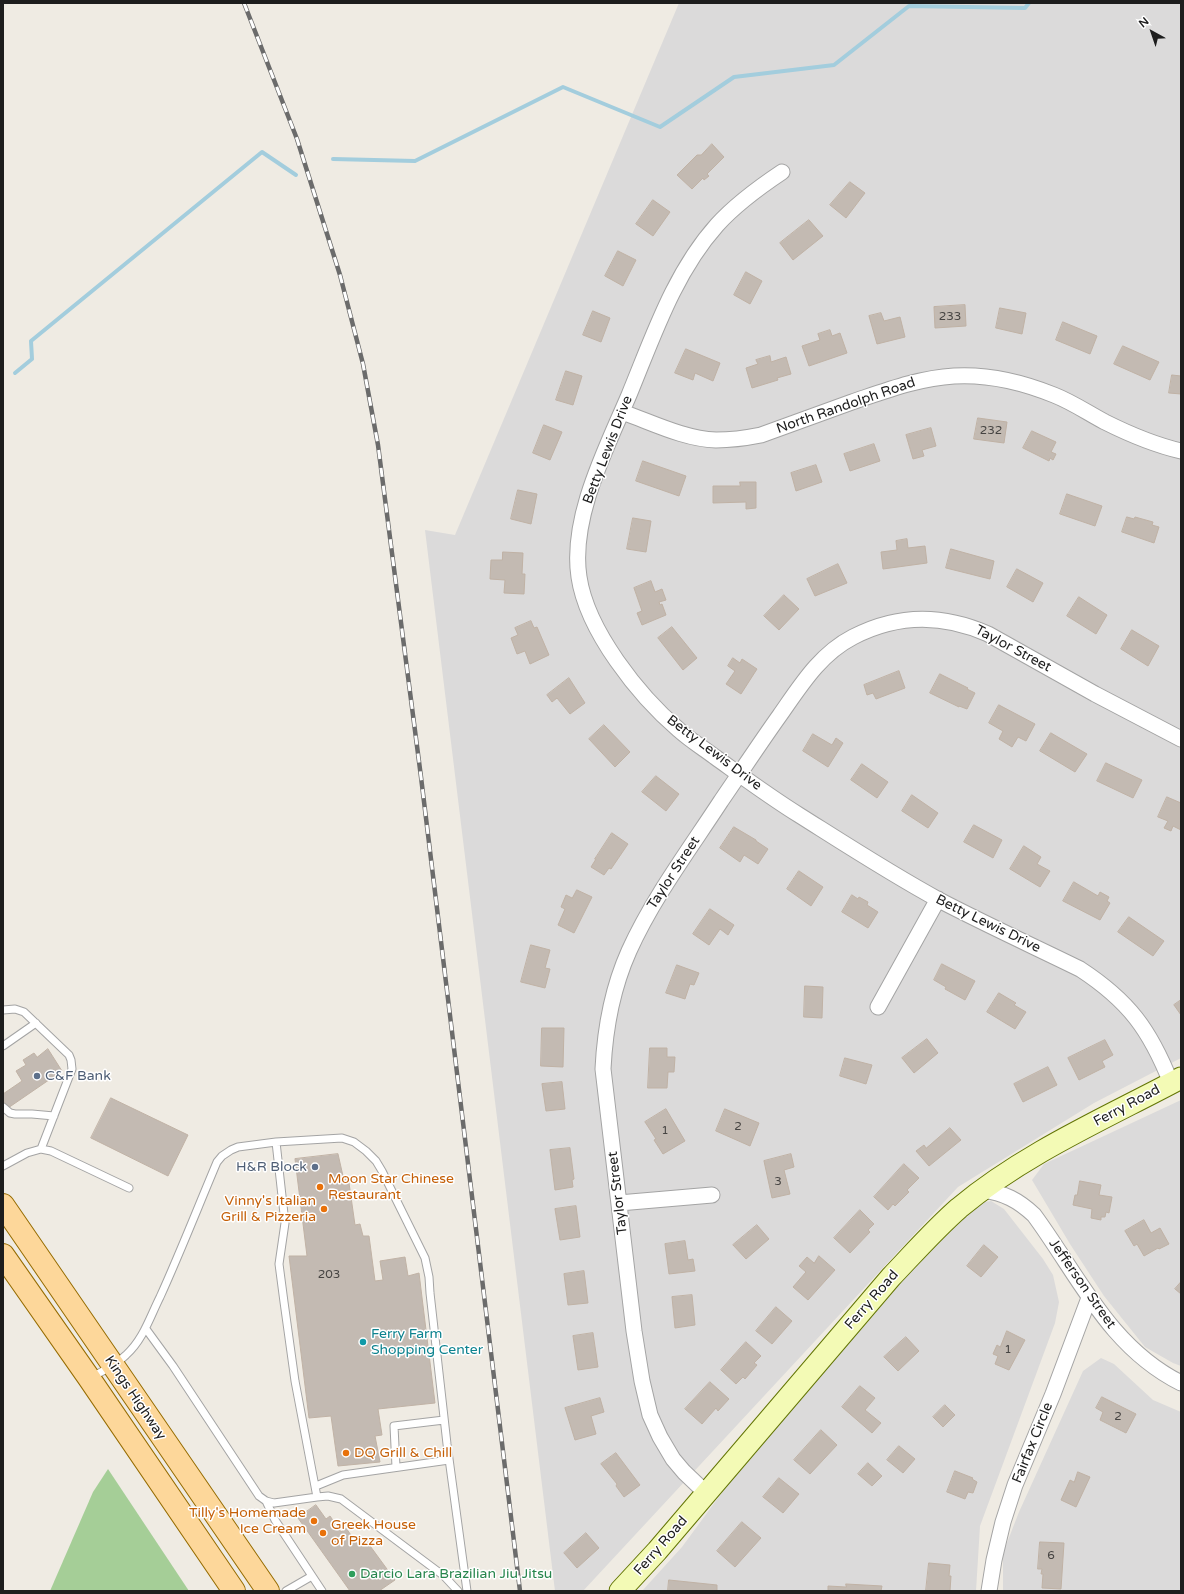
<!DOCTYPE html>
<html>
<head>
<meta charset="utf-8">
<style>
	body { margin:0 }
	#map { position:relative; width:1184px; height:1594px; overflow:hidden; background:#efebe3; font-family:"Varela Round",sans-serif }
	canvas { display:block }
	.frame { position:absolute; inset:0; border:4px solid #1d1d1d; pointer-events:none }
	.north { position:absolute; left:1132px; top:12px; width:40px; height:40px; -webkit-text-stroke:3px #fff; paint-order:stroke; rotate:320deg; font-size:11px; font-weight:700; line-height:16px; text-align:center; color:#1d1d1d }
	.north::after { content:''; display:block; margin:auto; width:14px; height:18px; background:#1d1d1d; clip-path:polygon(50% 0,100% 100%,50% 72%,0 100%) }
</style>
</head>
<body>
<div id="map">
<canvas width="1184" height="1594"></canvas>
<div class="frame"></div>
<div class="north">N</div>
</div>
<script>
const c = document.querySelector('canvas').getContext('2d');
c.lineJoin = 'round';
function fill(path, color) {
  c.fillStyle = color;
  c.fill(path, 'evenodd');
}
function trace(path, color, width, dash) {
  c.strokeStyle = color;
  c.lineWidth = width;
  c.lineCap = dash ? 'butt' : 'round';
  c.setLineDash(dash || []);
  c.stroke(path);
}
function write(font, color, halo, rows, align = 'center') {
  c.font = font + ' "Varela Round",sans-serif';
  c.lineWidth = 3;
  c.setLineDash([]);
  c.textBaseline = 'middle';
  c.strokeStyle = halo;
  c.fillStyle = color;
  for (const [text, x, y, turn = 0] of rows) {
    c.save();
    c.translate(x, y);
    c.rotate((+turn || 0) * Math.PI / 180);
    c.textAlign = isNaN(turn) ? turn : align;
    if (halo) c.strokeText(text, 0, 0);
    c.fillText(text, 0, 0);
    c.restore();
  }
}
fill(new Path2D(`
	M679 3H1181V1058L1094 1103 958 1187 583 1591H555L425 530 455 535Z
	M1181 1100V1366L1173 1363 1145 1347 1104 1296 1070 1244 1032 1180 1044 1164Z
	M991 1201 1004 1209 1043 1259 1053 1275 1059 1302 1055 1323 980 1526 976 1591H642L682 1547 754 1449 878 1306 978 1203Z
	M1101 1358 1114 1364 1153 1400 1181 1412V1591H1003V1553L1019 1512 1083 1371Z`), '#dbdada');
fill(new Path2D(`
	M108 1469 189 1591H50L93 1492Z`), '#a5ce97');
trace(new Path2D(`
	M333 159 415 161 563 87 660 127 734 77 834 65 909 6 1025 8 1029 3
	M15 373 32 359 31 341 262 152 296 175`), '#a3cddd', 4);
const building = new Path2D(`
	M712 144 724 157 707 174 709 176 704 180 703 178 692 189 677 175 697 155H701Z
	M850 182 865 193 846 218 830 205Z
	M653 200 670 212 653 236 636 224Z
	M809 220 823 236 793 260 780 243Z
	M618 251 636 260 623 286 605 276Z
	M746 272 762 281 750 304 734 295Z
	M965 305 966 326 935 328 934 307Z
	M1000 308 1026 313 1022 334 996 328Z
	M593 311 610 318 601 342 583 335Z
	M881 313 884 321 900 317 905 337 877 344 869 316Z
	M1063 322 1097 336 1090 354 1056 340Z
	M830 330 832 336 840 333 847 353 809 366 802 346 820 340 818 334Z
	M1123 346 1159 362 1150 380 1114 364Z
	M686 349 720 363 713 381 695 373 693 380 675 373Z
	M770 356 771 362 786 357 791 374 777 378 778 380 752 388 746 368 758 364 756 360Z
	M566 371 582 376 573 405 556 400Z
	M1172 375 1181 376V394L1169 393Z
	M978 418 1007 422 1004 443 974 439Z
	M544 425 562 432 550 460 533 453Z
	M931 428 936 446 922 450 924 456 913 459 906 435Z
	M1032 431 1056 442 1051 452 1056 454 1053 460 1050 458 1049 461 1023 448Z
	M874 444 880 461 850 471 844 454Z
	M643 461 686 476 679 496 636 481Z
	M816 465 822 482 796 491 791 473Z
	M740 482H756V508L746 509V502L713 503V486H740Z
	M518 490 537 494 531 524 511 519Z
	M1067 494 1102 506 1095 526 1060 514Z
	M1127 517 1134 519 1135 517 1153 522 1152 525 1159 527 1154 543 1122 532Z
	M633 518 651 521 646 552 627 549Z
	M907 539 908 548 925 546 927 563 883 569 881 552 897 550 896 541Z
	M951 549 994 561 990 579 946 568Z
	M503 552 523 553 522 574H525L524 594 504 593 505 580 490 579 491 560H502Z
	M838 564 847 583 815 596 807 579Z
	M1017 569 1043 583 1033 602 1007 587Z
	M651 581 655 592 662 589 666 600 659 602 660 605 662 604 666 615 642 625 637 613 642 611 634 588Z
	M784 595 799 609 779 630 764 616Z
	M1079 597 1107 615 1096 634 1067 616Z
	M531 621 534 628 537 627 549 655 530 664 525 651 517 654 511 638 518 635 515 628Z
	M672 627 697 658 683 670 658 638Z
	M1132 630 1159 646 1148 666 1121 649Z
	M733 658 740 663 742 659 757 669 741 694 726 684 735 671 728 666Z
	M899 671 905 688 876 699 873 693 867 695 864 685Z
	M940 674 968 688 967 689 975 693 967 709 959 706V707L930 693Z
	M569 678 585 703 570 714 557 698 552 702 547 695Z
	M999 705 1035 724 1026 741 1018 737 1012 747 999 739 1003 731 989 723Z
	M604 725 630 752 615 767 589 739Z
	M1051 733 1087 754 1075 772 1040 751Z
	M813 734 832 745 836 738 843 743 828 767 803 751Z
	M1106 763 1142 780 1133 798 1097 781Z
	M862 764 888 782 877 798 851 780Z
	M656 776 679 794 666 811 642 792Z
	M912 795 938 813 928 828 902 811Z
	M1167 797 1181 803V830L1173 826 1171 831 1164 828 1168 821 1158 817Z
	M974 825 1002 840 993 858 964 842Z
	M734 827 756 840V841L768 849 758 864 744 855 740 862 720 848Z
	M612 833 628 844 611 869 609 868 604 875 591 867 596 859H595Z
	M1024 846 1041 857 1037 864 1050 871 1040 887 1010 869Z
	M799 871 823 887 811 906 787 889Z
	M1074 882 1098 896 1100 892 1109 897 1107 901 1110 903 1100 920 1063 901Z
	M577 890 592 897 574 933 558 925 565 909 561 907 566 895 572 898Z
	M852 895 858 899 859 897 868 902 867 905 878 912 868 928 842 912Z
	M710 909 734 925 728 935 720 929 709 945 693 934Z
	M1129 917 1164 941 1153 956 1118 932Z
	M531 945 550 950 545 968 550 969 545 988 521 982Z
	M942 964 975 981 965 1000 945 989 946 987 934 980Z
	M677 965 699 973 694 985 690 984 685 999 666 993Z
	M805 986 823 987 822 1018 804 1017Z
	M999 993 1016 1003 1014 1005 1026 1012 1015 1029 987 1012Z
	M1181 1000V1015L1174 1005Z
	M542 1028H564L563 1067 541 1066Z
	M927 1039 938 1053 914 1073 902 1058Z
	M1105 1040 1113 1055 1102 1061 1105 1067 1079 1080 1068 1058Z
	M650 1048H667V1057H675L674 1072H668L667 1088H648Z
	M48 1049 62 1071 8 1108 3 1101V1094L22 1081 16 1071 26 1065 23 1060 34 1053 37 1057Z
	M845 1058 872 1065 866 1084 840 1076Z
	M1048 1067 1057 1085 1023 1102 1014 1084Z
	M562 1082 565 1109 546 1111 542 1084Z
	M111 1098 188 1135 168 1176 91 1138Z
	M666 1109 685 1141 663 1154 654 1140 656 1139 645 1122Z
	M725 1109 759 1123 750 1146 716 1131Z
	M950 1128 961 1140 929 1166 916 1151 924 1145 926 1148Z
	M570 1148 574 1179 572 1180 573 1187 555 1190 550 1150Z
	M338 1154 343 1176H348L355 1225 360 1224 363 1236H369L375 1281 383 1280 380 1261 405 1257 408 1276 419 1273 435 1403 378 1409 382 1435 375 1436 380 1462 338 1466 331 1416 309 1418 289 1256H307L295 1159Z
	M791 1154 794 1167 784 1170 790 1194 772 1198 764 1161Z
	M904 1164 919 1178 907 1190 909 1192 895 1206 893 1204 888 1210 874 1197Z
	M1080 1181 1101 1185 1099 1195 1112 1197 1109 1213 1106 1212 1105 1217H1101V1220L1091 1218 1092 1209 1073 1205 1075 1195H1077Z
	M576 1206 580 1237 560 1240 555 1209Z
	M860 1210 874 1224 868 1230 870 1232 850 1253 834 1238Z
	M1144 1220 1151 1233 1160 1228 1169 1244 1159 1249 1158 1248 1144 1256 1137 1244 1134 1246 1125 1231Z
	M757 1225 769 1239 746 1259 733 1245Z
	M685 1241 688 1260 693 1259 695 1271 669 1274 665 1244Z
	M984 1245 998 1257 981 1277 967 1266Z
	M819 1256 835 1270 808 1300 793 1287 806 1272 799 1266 807 1257 814 1263Z
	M584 1271 588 1303 568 1305 564 1274Z
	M1181 1282V1294L1175 1289Z
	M692 1295 695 1325 675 1328 672 1297Z
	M776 1307 792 1321 772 1344 756 1331Z
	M1007 1331 1025 1340 1009 1370 995 1364 998 1356 993 1354 997 1345 1000 1347Z
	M593 1333 598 1367 578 1370 573 1336Z
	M906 1337 919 1351 898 1371 884 1357Z
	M746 1342 761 1356 754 1363 757 1365 745 1379 743 1377 736 1384 721 1370Z
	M710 1382 729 1399 718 1411 716 1408 702 1424 685 1409Z
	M860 1386 875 1398 865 1410 881 1423 872 1433 842 1407Z
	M1102 1397 1136 1414 1126 1433 1100 1420 1103 1412 1096 1408Z
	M600 1398 604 1412 591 1416 596 1434 575 1440 565 1408Z
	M945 1405 955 1415 943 1427 933 1417Z
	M821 1430 837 1445 810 1474 794 1460Z
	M899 1446 915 1459 903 1473 887 1460Z
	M616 1453 640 1485 624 1497 616 1486 617 1484 601 1464Z
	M868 1463 882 1476 872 1486 858 1474Z
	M955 1471 973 1478 972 1479 977 1482 973 1493 968 1492 965 1499 947 1492Z
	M1078 1472 1090 1477 1076 1507 1061 1500 1070 1480 1074 1482Z
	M779 1478 799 1494 783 1513 763 1497Z
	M316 1505 326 1519 330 1516 341 1532 346 1528 358 1545 365 1539 395 1580 379 1591H350L298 1518Z
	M742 1522 761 1538 735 1567 717 1551Z
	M586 1533 599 1548 577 1568 564 1553Z
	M1040 1542 1064 1543 1061 1589 1042 1588 1043 1574H1041L1042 1569H1038Z
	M929 1563 950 1565 949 1576H951L950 1591H926Z
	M669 1580 717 1585V1591H668Z
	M846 1584 882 1586 881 1591H828V1586L846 1587Z`);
fill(building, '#c3bab2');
trace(building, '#c0b2a5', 1);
const service = new Path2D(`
	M3 1010 15 1009 24 1012 69 1055 71 1060 72 1069 41 1149 27 1153 3 1166
	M3 1046 36 1023
	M3 1107 10 1113 15 1114H32L54 1116
	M276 1142 285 1223 279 1264 284 1302 295 1381 317 1497
	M41 1149 51 1151 129 1188
	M146 1329 173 1366 259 1496 266 1501 274 1503 317 1497 328 1496 341 1499 444 1576 458 1591
	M90 1378C103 1371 116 1365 126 1355 143 1340 150 1317 160 1297 180 1253 198 1207 217 1162L222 1156 231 1150 238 1147 276 1142 342 1138 354 1142 366 1151 376 1161 382 1171 425 1258 429 1277 430 1293 447 1444 467 1591
	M396 1467 394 1426 444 1420
	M316 1486 343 1475 449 1460
	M266 1501 275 1520 322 1591
	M286 1591 312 1576`);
const minor = new Path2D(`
	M782 172C758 188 736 204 717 225 674 273 653 337 629 395 606 449 570 518 579 577 587 631 639 696 679 730 690 740 703 748 715 757 743 777 770 797 799 815 845 844 891 874 939 900 985 924 1033 946 1080 969 1129 1001 1150 1030 1171 1083
	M622 412C651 422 684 439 716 440 731 440 746 438 761 435 792 424 822 413 852 402 885 391 919 378 954 376 989 374 1022 382 1054 395 1072 402 1088 413 1105 422 1129 434 1155 445 1181 451
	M878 1007 938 899
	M983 1190C1004 1193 1018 1200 1034 1215 1079 1276 1109 1347 1181 1383
	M619 1203 712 1195
	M706 1493 684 1472 673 1459 660 1437 650 1415 642 1381 634 1331 603 1069C605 1028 612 989 629 951 653 898 689 850 721 801 741 772 760 743 780 715 801 685 820 654 853 637 897 614 943 614 988 634L1095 694 1181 739
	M989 1591 994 1560 1003 1522 1015 1485 1053 1394 1089 1298`);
const secondary = new Path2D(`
	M620 1591 657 1551 891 1277C913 1254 935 1229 959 1208 1025 1153 1106 1118 1181 1078`);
const primary = new Path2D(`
	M3 1205 268 1591
	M3 1255 89 1378 234 1591`);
trace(service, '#a4a4a4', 9);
trace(minor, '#a4a4a4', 17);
trace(secondary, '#637504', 23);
trace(primary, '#966c00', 24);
trace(service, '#fff', 7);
trace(minor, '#fff', 15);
trace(secondary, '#f3fab5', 21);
trace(primary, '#fdd79a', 22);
const rail = new Path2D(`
	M244 3 297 139 340 275 363 364 378 445 421 777 520 1591`);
trace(rail, '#6b6b6b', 4.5);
trace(rail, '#fff', 3, [9]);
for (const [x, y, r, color] of [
	[37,1076,4,"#5c6f8a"],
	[315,1167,4,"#5c6f8a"],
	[320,1187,4,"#e8710a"],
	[324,1209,4,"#e8710a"],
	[363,1342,4,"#0f9aa8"],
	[346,1453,4,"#e8710a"],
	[314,1521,4,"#e8710a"],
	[323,1533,4,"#e8710a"],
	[352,1574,4,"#2e9e5b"]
]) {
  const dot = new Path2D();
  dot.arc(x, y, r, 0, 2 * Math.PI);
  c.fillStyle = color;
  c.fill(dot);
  trace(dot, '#fff', 1.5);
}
write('12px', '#464442', null, [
	["233",950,317],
	["232",991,431],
	["2",738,1127],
	["1",665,1131],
	["3",778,1182],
	["203",329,1275],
	["1",1008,1350],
	["2",1118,1417],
	["6",1051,1556]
]);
write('14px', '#1d1d1d', '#fff', [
	["North Randolph Road",846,406,-19],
	["Betty Lewis Drive",608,450,-69],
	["Taylor Street",1013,649,28],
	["Betty Lewis Drive",714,753,37],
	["Taylor Street",674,873,-57],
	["Betty Lewis Drive",988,924,26],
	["Ferry Road",1127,1106,-28],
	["Taylor Street",618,1193,-97],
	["Jefferson Street",1082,1284,55],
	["Ferry Road",872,1300,-49],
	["Kings Highway",135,1398,56],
	["Fairfax Circle",1033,1443,-68],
	["Ferry Road",661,1546,-49]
]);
write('14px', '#4e5e75', '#fff', [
	["C&F Bank",45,1076],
	["H&R Block",307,1167,"right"]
], 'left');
write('14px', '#c56008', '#fff', [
	["Moon Star Chinese",328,1179],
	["Restaurant",328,1195],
	["Vinny's Italian",316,1201,"right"],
	["Grill & Pizzeria",316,1217,"right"],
	["DQ Grill & Chill",354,1453],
	["Tilly's Homemade",306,1513,"right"],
	["Ice Cream",306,1529,"right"],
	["Greek House",331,1525],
	["of Pizza",331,1541]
], 'left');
write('14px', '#0d838f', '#fff', [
	["Ferry Farm",371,1334],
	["Shopping Center",371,1350]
], 'left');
write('14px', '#27864d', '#fff', [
	["Darcio Lara Brazilian Jiu Jitsu",360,1574]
], 'left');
</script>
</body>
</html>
